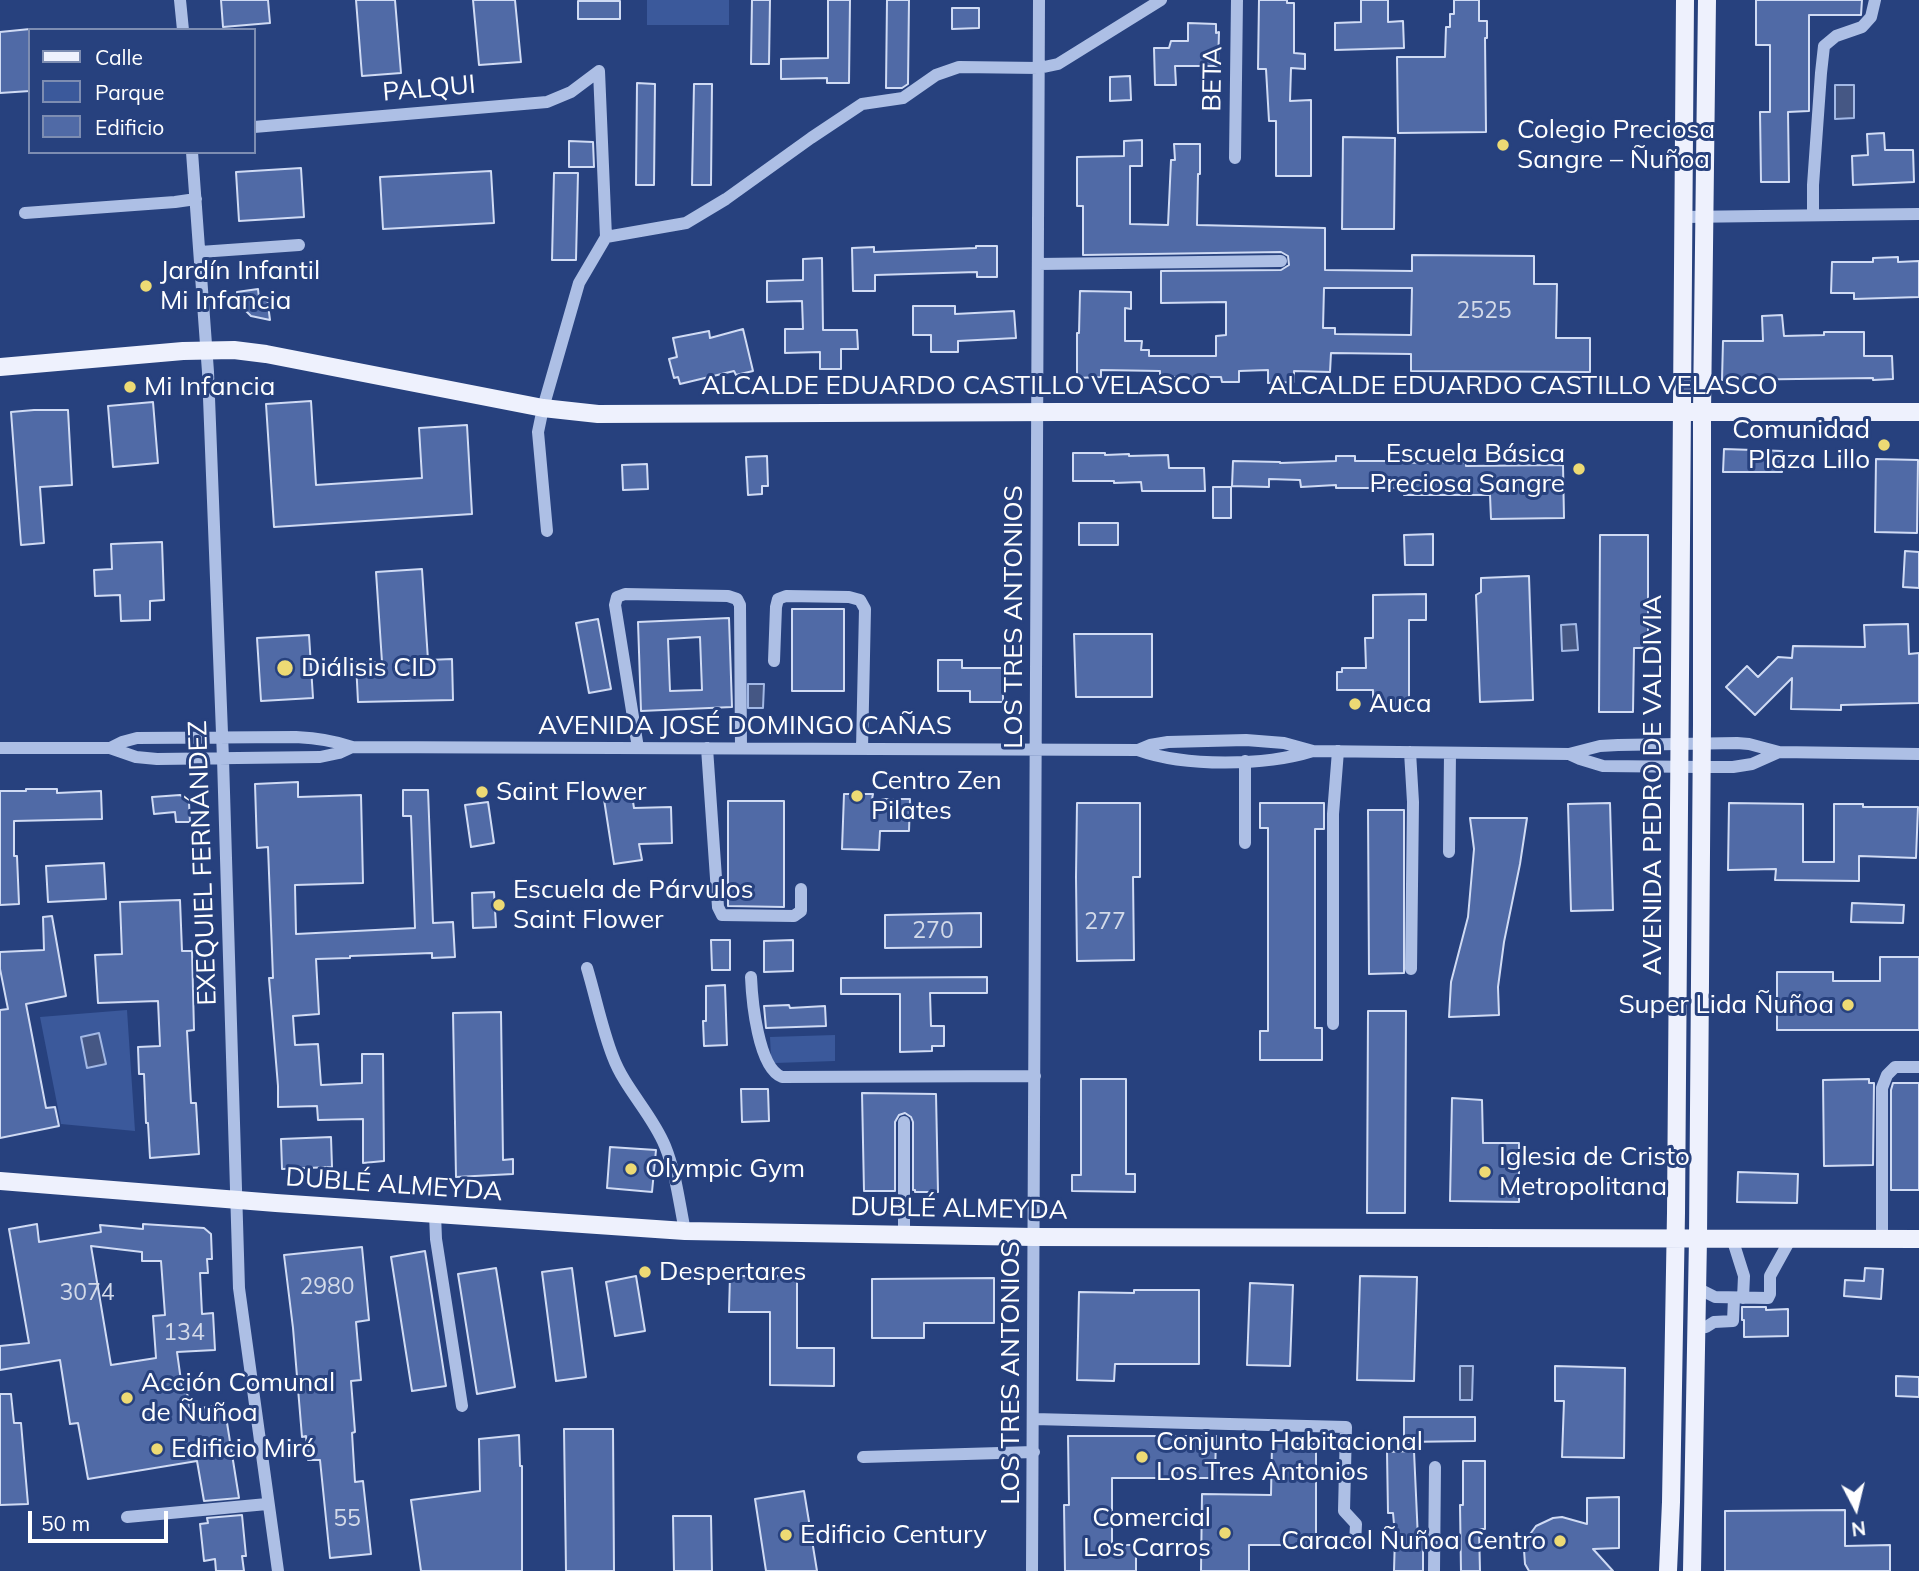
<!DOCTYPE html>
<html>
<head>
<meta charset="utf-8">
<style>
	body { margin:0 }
	#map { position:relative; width:1919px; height:1571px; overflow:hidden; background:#27417e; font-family:Mulish,sans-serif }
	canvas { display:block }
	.legend { position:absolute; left:28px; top:28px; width:228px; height:126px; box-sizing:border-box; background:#27417e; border:2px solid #7d8db2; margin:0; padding:9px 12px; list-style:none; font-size:21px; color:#fff }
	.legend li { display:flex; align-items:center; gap:14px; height:35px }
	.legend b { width:35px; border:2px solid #7d8db2 }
	.north { position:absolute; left:1821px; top:1473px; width:70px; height:70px; -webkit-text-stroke:5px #27417e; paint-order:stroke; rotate:173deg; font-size:19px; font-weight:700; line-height:28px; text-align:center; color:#fff }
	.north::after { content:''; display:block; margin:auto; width:24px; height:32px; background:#fff; clip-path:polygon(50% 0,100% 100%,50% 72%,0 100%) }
	.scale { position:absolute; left:28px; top:1511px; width:140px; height:32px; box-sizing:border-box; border:4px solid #fff; border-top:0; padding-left:9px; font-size:21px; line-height:24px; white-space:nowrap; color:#fff; -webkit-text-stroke:5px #27417e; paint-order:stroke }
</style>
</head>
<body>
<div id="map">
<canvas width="1919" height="1571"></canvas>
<ul class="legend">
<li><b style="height:9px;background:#eef1fd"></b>Calle</li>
<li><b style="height:19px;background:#3b599b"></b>Parque</li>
<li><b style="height:19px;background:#506aa6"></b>Edificio</li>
</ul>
<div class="north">N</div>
<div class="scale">50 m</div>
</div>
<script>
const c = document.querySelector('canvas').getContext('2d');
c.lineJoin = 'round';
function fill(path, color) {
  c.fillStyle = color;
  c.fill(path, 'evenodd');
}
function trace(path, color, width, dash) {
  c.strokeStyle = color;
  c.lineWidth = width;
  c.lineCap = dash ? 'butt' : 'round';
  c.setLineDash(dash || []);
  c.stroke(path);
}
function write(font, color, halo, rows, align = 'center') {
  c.font = font + ' Mulish,sans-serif';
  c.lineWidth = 6;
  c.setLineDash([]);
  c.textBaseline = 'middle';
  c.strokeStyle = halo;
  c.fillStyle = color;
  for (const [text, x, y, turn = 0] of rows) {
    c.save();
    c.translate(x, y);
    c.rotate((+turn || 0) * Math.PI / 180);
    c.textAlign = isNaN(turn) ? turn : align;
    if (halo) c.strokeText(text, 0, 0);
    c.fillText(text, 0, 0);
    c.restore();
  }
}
fill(new Path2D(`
	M647 0H729V25H647Z
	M127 1010 135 1131 61 1124 40 1017Z
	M835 1035V1061L775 1063 771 1057 770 1037Z`), '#3b599b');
const water = new Path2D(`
	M1835 85H1854V118L1835 119Z
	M1576 624 1578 650 1562 651 1561 625Z
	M748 684H764L763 708H748Z
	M99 1033 106 1064 87 1068 81 1037Z
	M1460 1366H1473L1472 1400H1460Z`);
fill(water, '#455784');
trace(water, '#a2b8e5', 2);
const building = new Path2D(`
	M221 0H268L270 23 223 27Z
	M356 0H395L401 73 362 76Z
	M473 0H515L521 62 479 65Z
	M752 0H770L769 64H751Z
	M828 0H850L849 83H827V78L781 79V59L828 58Z
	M887 0H909L908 84 902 88H886Z
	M1259 0H1287V3H1294V53L1305 54V69L1291 68 1290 101 1311 100V176H1276V121H1269L1266 69H1258Z
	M1361 0H1388V22L1403 21 1404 48 1335 50V23L1361 22Z
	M1454 0H1479V21H1487V38H1485L1486 132 1398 133 1397 57H1445L1446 27H1450V14H1454Z
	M1756 0H1862L1861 15H1809V111L1788 112 1789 182H1761L1760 112H1770V45H1756Z
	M578 1H620V19H578Z
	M952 8H979V28L952 29Z
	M1188 23 1216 24V33L1219 32 1218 66H1175L1176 85H1155L1154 48H1169L1171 41H1188Z
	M30 29V91L0 93V32Z
	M1130 76 1131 100 1110 101V77Z
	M637 83 655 84 654 185H636Z
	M694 84H712L711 185H692Z
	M1884 133 1885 150H1913L1914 182 1853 185 1852 156 1868 155 1867 134Z
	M1343 137 1395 138 1394 229H1342Z
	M1142 140V166H1130V224L1168 225 1171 160H1175L1174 144H1200V174H1198L1197 225 1325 228V270L1412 271V255L1534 256V284H1557L1556 338H1590V372L1411 371V354L1331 353 1330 372 1294 371V382L1268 383V370L1239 371V382H1222L1221 377H1160V371L1101 370V377L1077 378V333H1079L1080 291 1131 292V309L1125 308V341H1142L1141 350H1149V356H1216V336L1226 335V302L1161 303V271L1281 270 1289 265 1288 256 1281 252 1083 255V206H1077V157L1124 156V141ZM1324 288H1412L1411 335 1335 334V328H1323Z
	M569 141 593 142 594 167H569Z
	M301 168 304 217 239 221 236 172Z
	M491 171 494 223 383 229 380 177Z
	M554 173H578L576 260H552Z
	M976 246H997V277H977V272L875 275V291H853L852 248 874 247V252L976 248Z
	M1898 257V262L1919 261V297L1854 299V293H1831L1832 262H1873V258Z
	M822 258 823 330H857L858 349H841V369H820V352L785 353V329H803L802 301 767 302V281L803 280V259Z
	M258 289 259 298 267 297 270 320 251 316 239 304 237 292Z
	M913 306H955V314L1014 311 1016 338 958 341V352H931V335H913Z
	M1782 315 1784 336 1824 335V332H1864V356H1892L1893 379 1873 380V378L1722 380 1723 341H1763L1762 316Z
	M743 329 753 371 736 375 734 371 680 384 678 377 674 378 669 359 677 357 673 338 709 331 710 338Z
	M311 401 316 485 422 478 419 428 467 425 472 514 274 527 266 404Z
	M153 402 158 463 113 467 108 406Z
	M34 410H68L72 485 40 487 44 543 21 545 11 412Z
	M1724 449 1782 451V472H1723Z
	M1073 453H1105V455L1129 454V456L1168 455 1169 468H1204L1205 491H1142L1141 482 1114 483V481H1073Z
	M767 456 768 486H762V494L748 495 746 457Z
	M1336 456H1355V461H1393V463L1466 462V466L1563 465 1564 518 1491 519 1490 495H1404V488H1336V485L1301 487 1300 480 1269 479V487L1232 486 1233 461 1280 462V463L1336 461Z
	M1876 459 1918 460 1917 533 1875 532Z
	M647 464 648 489 623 490 622 465Z
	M1213 487H1231V518H1213Z
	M1079 523H1118V545H1079Z
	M1433 534V565H1405L1404 535Z
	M1600 535H1648V648H1634L1633 712H1599Z
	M162 542 164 600 150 601V620L121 621 120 595 95 596 94 570 112 569 111 544Z
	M1905 551 1919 552V588L1903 587Z
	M422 569 428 660 452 659 453 700 358 702 356 662H382L376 572Z
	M1529 576 1533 700 1480 702 1476 595 1481 592V578Z
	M1426 594V620H1409V709H1373V690H1337V672H1342V668H1366L1365 638H1373V595Z
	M792 609H844V691H792Z
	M729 618 732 707 641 711 638 622ZM700 637 702 690 670 691 668 639Z
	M598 619 611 689 589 693 576 623Z
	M1908 624 1909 654 1919 653V703L1841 705V710L1791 709 1792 678 1755 715 1726 687 1747 666 1758 677 1778 657 1792 658 1793 646 1865 647 1864 625Z
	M1074 634H1152V697H1076Z
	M309 635 313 698 261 701 257 638Z
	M938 660H962V668H1003V702H970V691H938Z
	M298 782V797L361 795 363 883 295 885 296 934 415 928 411 816H403V790H428L433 923 453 922 455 957 432 958V953L350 956V958L316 959 319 1014 293 1016 295 1045 318 1044 321 1085 362 1083V1054H383L384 1161 363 1163V1119L318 1120 317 1106 278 1107V1086L269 978H273L268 847 257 848 255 784Z
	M26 789H57V793L101 791 102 819 14 821V856H17L19 904 0 905V791H26Z
	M631 789 634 808 671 807 672 843 639 844 642 860 614 864 603 793Z
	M844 794H873L872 799H910L909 831H880L879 850 842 849Z
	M180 795 188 799 189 803 190 822H176L175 812 154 814 152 797Z
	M728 801H784V907L728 906Z
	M488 802 494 843 471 847 465 805Z
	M1077 803H1140V877H1133L1134 960 1077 961 1076 877Z
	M1260 803H1324V829H1315V1028H1322V1060H1260V1031H1268V828H1260Z
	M1610 803 1613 910 1571 911 1568 804Z
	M1729 803 1803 804V862H1834V804H1863V807H1918L1916 858 1859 856V881L1775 880 1776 869 1728 870Z
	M1368 810H1404V973L1369 974Z
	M1470 818H1527L1520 864 1504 942 1498 987 1499 1015 1449 1017 1451 982 1468 917 1474 849Z
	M104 863 106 899 48 902 46 866Z
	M494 892 496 927 473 928 472 893Z
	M180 900 182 951H192L194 1030 187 1031 191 1103H196L199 1154 150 1158 148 1123H146L144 1074H139L138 1047 160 1046 158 1001 98 1003 95 955 122 954 120 902Z
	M1852 903 1904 905 1903 923 1851 922Z
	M981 913V947L885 948V915Z
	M52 916 66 996 26 1004 46 1108 55 1107 59 1126 0 1138V1010L8 1009 0 969V952L44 950 43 917Z
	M711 940H730V970H712Z
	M793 940V971L764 972V941Z
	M1880 957H1919V1030H1777V972H1833V981H1880Z
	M987 977V993H930L931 1026H944V1046H932V1051L900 1052V994H841V978Z
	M725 985 727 1045 704 1046 703 1021H706V986Z
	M789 1005 790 1008 825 1006 826 1026 766 1028 764 1006Z
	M1368 1011H1406L1405 1213H1367Z
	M501 1012 503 1160 513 1159V1174L456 1177 453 1013Z
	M1081 1079H1126V1174H1135V1192L1072 1191V1175H1081Z
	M1869 1079V1083H1874L1873 1165 1824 1166 1823 1080Z
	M1893 1083H1919V1190H1891V1090Z
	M741 1089H768L769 1121 742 1122Z
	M862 1093 936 1094 938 1192H915V1190H913V1122L911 1117 905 1113 899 1115 895 1122V1191H864Z
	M1452 1098 1482 1100 1483 1143H1519V1202L1450 1201Z
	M331 1137 332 1167 282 1169 281 1139Z
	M610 1147 656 1150 652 1192 607 1188Z
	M1738 1172 1798 1174 1797 1203 1737 1202Z
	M37 1224 39 1242 101 1232 100 1225 143 1229V1224L204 1228 211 1234 212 1259H207L208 1273H200L202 1314 213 1313 215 1350 177 1352 182 1388 186 1387 190 1410 224 1404 239 1498 204 1501 197 1461 88 1479 78 1423 70 1424 60 1360 0 1370V1346L29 1343 9 1229ZM91 1246 142 1252V1261H161L165 1315 153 1316 156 1358 111 1365Z
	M362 1247 369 1320 356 1322 361 1380 351 1381 355 1432 352 1433 355 1482 363 1481 371 1554 330 1558 320 1460H308L306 1436 302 1437 293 1328 284 1255Z
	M425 1251 446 1386 412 1391 391 1257Z
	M496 1268 515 1387 477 1394 458 1274Z
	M572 1268 586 1377 556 1381 542 1272Z
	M1865 1268 1883 1269 1881 1299 1844 1296 1845 1280 1864 1281Z
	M636 1276 645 1331 615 1336 606 1282Z
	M730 1276H797V1348H834V1386L770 1385V1312H729Z
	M1360 1276 1417 1277 1414 1381 1357 1380Z
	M994 1278V1323H924V1338H872V1279Z
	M1250 1283 1293 1285 1290 1366 1247 1365Z
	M1134 1290H1199V1364H1115L1114 1381 1077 1380 1079 1292 1134 1293Z
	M1742 1307H1766V1310L1788 1309V1336L1744 1337V1320H1742Z
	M1555 1366 1625 1368 1624 1458 1562 1457 1564 1401H1555Z
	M1896 1376 1919 1377V1397L1896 1396Z
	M0 1394H11L14 1423H21L28 1504 0 1505Z
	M1404 1417H1475V1441L1404 1442Z
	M564 1429H613L614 1571H566Z
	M519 1435 520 1466H522V1571H421L411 1500 480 1491 479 1439Z
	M1068 1436H1216L1215 1478H1112V1545H1136V1571H1065L1064 1505H1069Z
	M1272 1444H1316V1545H1249V1571H1201L1202 1494 1271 1495Z
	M1414 1451 1418 1539H1423V1571H1394L1395 1535 1393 1513H1388L1387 1452Z
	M1463 1461H1485V1529H1479L1480 1571H1461L1460 1505H1463Z
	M804 1491 817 1571H766L755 1499Z
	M1619 1497V1548L1593 1549 1613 1571H1529L1525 1564 1524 1550 1528 1537 1536 1526 1553 1518 1562 1517 1587 1524V1498Z
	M1845 1510V1546L1890 1545V1571H1725V1511Z
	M242 1515 246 1556H242L244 1571H216L215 1559 204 1561 200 1524 208 1523 207 1518Z
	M673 1516H711L712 1571H674Z`);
fill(building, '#506aa6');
trace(building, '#d0dbf4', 2);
trace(new Path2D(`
	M180 0 183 30
	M254 127 547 102 571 92 599 71
	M192 152 208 372 223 759 239 1288 278 1571
	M1235 158 1237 0
	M25 213 175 202 196 199
	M1813 215V185L1821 73 1824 46 1836 36 1862 27 1871 17 1875 0
	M1683 217 1919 214
	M606 237 686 223 726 199 811 138 862 104 903 98 936 75 959 67 1039 68 1058 64 1161 0
	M200 252 299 245
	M1038 264 1281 261
	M547 531 538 432 543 408 579 283 606 237 599 71
	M774 661 776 607 778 599 786 596 849 597 860 600 865 609 862 749
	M0 748H110L136 757 157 759 320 757 339 753 352 747
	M110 748 122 742 137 738 296 737C316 738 333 740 352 747L1138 750C1185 767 1265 766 1313 751
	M638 748 615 605 617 597 625 594 728 596 737 599 740 605 741 748
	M707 748 718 907 722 915 794 916 801 911V889
	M1138 750 1150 745 1168 742 1246 740 1284 743 1313 751 1569 754 1600 746 1618 745 1737 743 1749 744 1779 752 1919 754
	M1410 752 1413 802 1411 969
	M1569 754 1580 759 1603 766 1701 767H1733L1752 764 1779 752
	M1245 843V761
	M1449 852 1450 753
	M587 968C596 998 602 1029 613 1057 625 1089 652 1114 665 1146 676 1173 679 1202 685 1231
	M751 977C752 1000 758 1068 782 1077L1035 1076
	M1333 1024V814L1338 751
	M904 1122V1235
	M435 1214 436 1239 462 1406
	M1732 1238 1744 1276 1743 1298
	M1882 1239V1088L1887 1075 1895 1067H1919
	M1697 1288 1715 1297 1768 1298 1770 1294V1276L1791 1238
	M1696 1328 1706 1327 1714 1322 1733 1321 1734 1298
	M1034 1419 1346 1427 1344 1511 1356 1524 1355 1544
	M863 1457 1034 1452
	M127 1517 267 1504
	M1032 1571 1039 0
	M1434 1571 1435 1467`), '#adbfe5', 12);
trace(new Path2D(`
	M0 367 183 351 234 350 266 354 543 408 598 414 1057 412H1919
	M0 1181 276 1203 685 1231 1034 1237 1919 1239
	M1668 1571 1671 1502 1676 1213 1685 0
	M1692 1571 1698 1238 1702 724V413L1707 0`), '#eef1fd', 18);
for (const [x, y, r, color] of [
	[1503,145,7,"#edda74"],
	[146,286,7,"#edda74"],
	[130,387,7,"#edda74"],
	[1884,445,7,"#edda74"],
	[1579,469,7,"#edda74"],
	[285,668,9,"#edda74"],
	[1355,704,7,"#edda74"],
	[482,792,7,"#edda74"],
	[857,796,7,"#edda74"],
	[499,905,7,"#edda74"],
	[1848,1005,7,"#edda74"],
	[631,1169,7,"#edda74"],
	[1485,1172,7,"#edda74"],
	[645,1272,7,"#edda74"],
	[127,1398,7,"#edda74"],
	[157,1449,7,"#edda74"],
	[1142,1457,7,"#edda74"],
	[1225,1533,7,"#edda74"],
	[786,1535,7,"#edda74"],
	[1560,1541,7,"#edda74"]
]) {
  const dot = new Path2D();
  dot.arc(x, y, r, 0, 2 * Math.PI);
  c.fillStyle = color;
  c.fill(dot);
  trace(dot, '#27417e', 2.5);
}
write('23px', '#d3dae9', null, [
	["2525",1484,311],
	["277",1105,922],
	["270",933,931],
	["2980",327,1287],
	["3074",87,1293],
	["134",184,1333],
	["55",347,1519]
]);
write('26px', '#fff', '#27417e', [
	["BETA",1213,79,-89],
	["PALQUI",429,89,-5],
	["ALCALDE EDUARDO CASTILLO VELASCO",956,386],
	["ALCALDE EDUARDO CASTILLO VELASCO",1523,386],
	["LOS TRES ANTONIOS",1014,617,-90],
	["AVENIDA JOSÉ DOMINGO CAÑAS",745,726],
	["AVENIDA PEDRO DE VALDIVIA",1653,785,-90],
	["EXEQUIEL FERNÁNDEZ",203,863,-92],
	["DUBLÉ ALMEYDA",394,1185,4],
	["DUBLÉ ALMEYDA",959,1209,1],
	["LOS TRES ANTONIOS",1011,1373,-90]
]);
write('26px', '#fff', '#27417e', [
	["Colegio Preciosa",1517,130],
	["Sangre – Ñuñoa",1517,160],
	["Jardín Infantil",160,271],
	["Mi Infancia",160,301],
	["Mi Infancia",144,387],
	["Comunidad",1870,430,"right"],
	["Plaza Lillo",1870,460,"right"],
	["Escuela Básica",1565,454,"right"],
	["Preciosa Sangre",1565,484,"right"],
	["Diálisis CID",301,668],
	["Auca",1369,704],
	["Centro Zen",871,781],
	["Pilates",871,811],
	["Saint Flower",496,792],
	["Escuela de Párvulos",513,890],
	["Saint Flower",513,920],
	["Super Lida Ñuñoa",1834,1005,"right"],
	["Iglesia de Cristo",1499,1157],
	["Metropolitana",1499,1187],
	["Olympic Gym",645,1169],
	["Despertares",659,1272],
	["Acción Comunal",141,1383],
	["de Ñuñoa",141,1413],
	["Conjunto Habitacional",1156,1442],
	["Los Tres Antonios",1156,1472],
	["Edificio Miró",171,1449],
	["Comercial",1211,1518,"right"],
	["Los Carros",1211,1548,"right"],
	["Edificio Century",800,1535],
	["Caracol Ñuñoa Centro",1546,1541,"right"]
], 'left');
</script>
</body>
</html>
